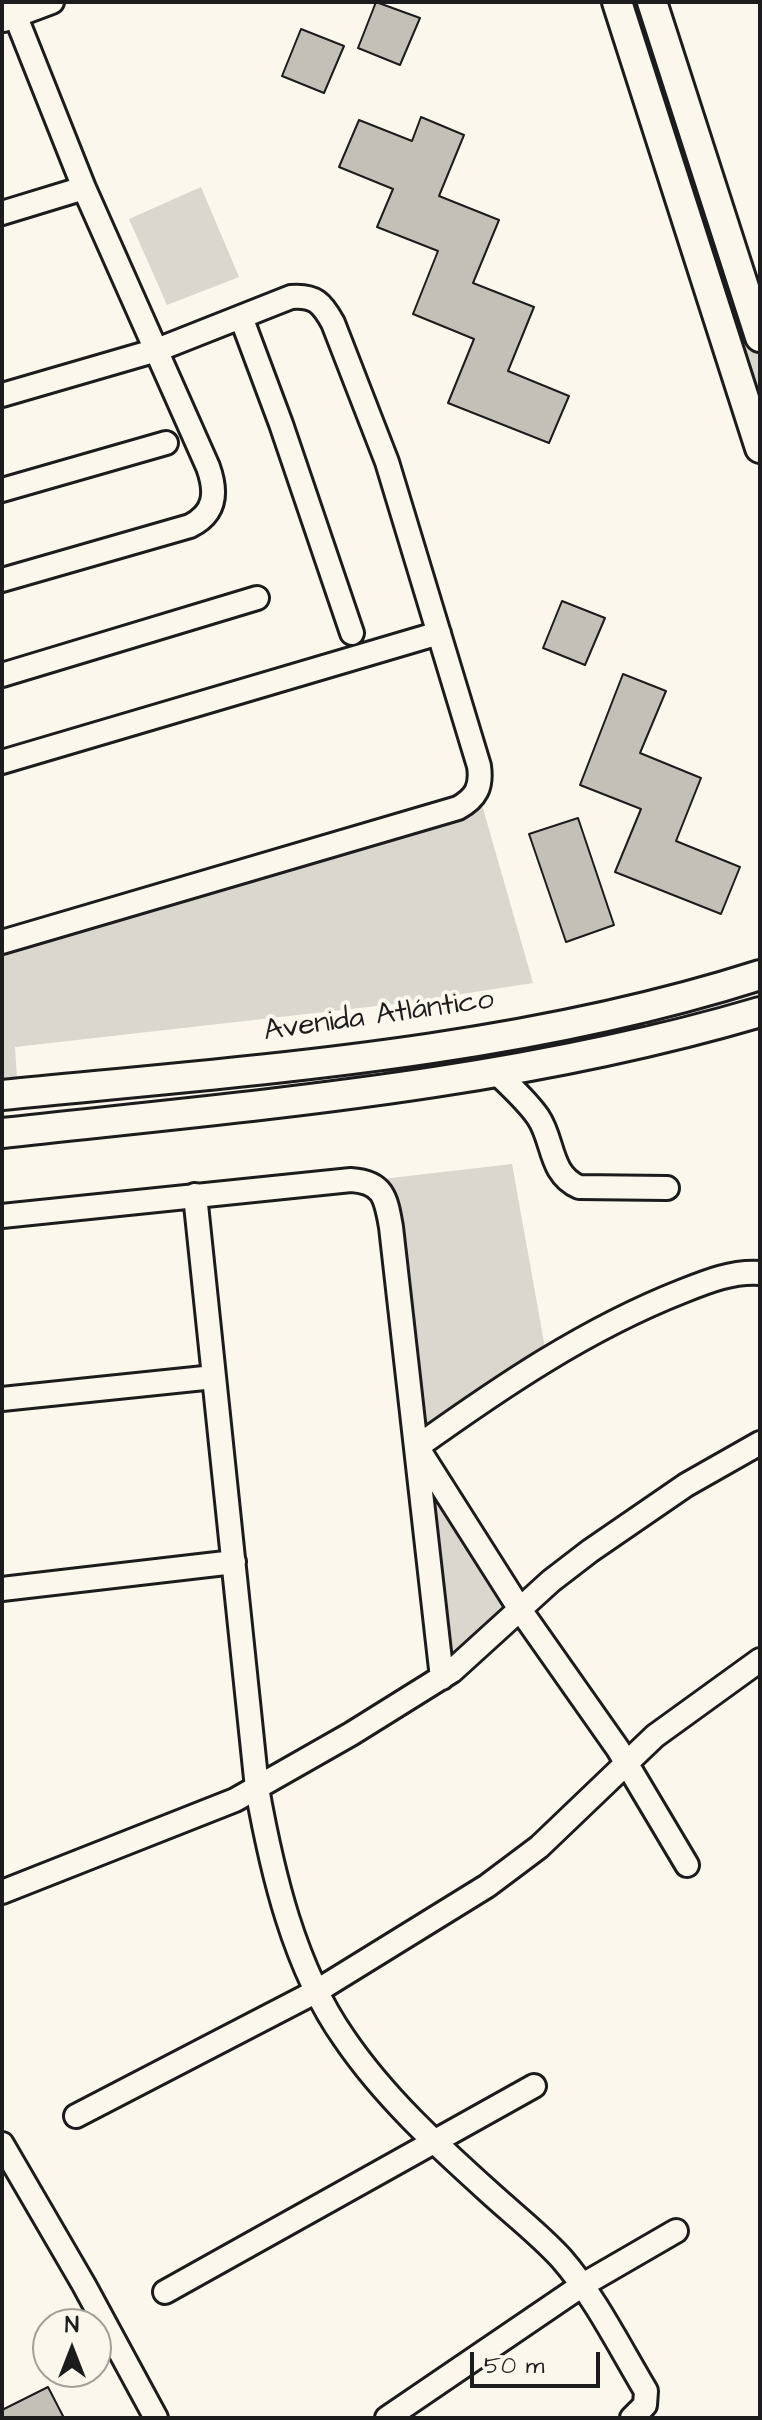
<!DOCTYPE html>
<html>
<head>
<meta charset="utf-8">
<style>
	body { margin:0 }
	#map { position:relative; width:762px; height:2420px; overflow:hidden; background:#fbf7ec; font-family:"Architects Daughter",sans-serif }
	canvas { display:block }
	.frame { position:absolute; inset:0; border:4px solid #1c1c1c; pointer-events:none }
	.north { position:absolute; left:32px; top:2308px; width:80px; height:80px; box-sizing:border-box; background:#fbf7ec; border:2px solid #a29f99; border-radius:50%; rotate:0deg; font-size:22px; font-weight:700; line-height:32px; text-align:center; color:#1c1c1c }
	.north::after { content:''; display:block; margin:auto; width:28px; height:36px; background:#1c1c1c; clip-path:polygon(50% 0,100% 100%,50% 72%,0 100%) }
	.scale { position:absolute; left:470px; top:2352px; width:130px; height:36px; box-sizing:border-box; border:4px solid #1c1c1c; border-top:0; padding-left:10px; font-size:24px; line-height:28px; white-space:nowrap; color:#1c1c1c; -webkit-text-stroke:6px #fbf7ec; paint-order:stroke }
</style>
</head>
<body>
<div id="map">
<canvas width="762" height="2420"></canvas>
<div class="frame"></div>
<div class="north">N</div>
<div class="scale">50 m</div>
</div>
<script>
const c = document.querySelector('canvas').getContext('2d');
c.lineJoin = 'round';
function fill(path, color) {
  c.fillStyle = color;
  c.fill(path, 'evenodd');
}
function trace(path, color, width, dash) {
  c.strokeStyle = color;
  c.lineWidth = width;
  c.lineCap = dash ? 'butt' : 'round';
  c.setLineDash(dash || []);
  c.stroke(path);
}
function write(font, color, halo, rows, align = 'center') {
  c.font = font + ' "Architects Daughter",sans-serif';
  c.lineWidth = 8;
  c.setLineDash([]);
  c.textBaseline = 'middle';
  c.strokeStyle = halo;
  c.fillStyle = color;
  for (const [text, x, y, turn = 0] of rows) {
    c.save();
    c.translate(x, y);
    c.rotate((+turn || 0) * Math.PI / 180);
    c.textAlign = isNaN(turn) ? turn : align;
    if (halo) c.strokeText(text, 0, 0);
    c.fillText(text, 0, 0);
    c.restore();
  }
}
fill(new Path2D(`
	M617 2H652L760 337V447Z
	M201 187 239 277 167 305 129 219Z
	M478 791 533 983 404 1003 15 1047 18 1094 2 1095V942Z
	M512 1164 547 1359 474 1406 417 1447 521 1611 442 1678 391 1227C387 1207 385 1190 365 1181Z`), '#dad7ce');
const building = new Path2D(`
	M376 2 420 18 400 65 358 48Z
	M301 29 344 46 324 93 282 76Z
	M421 117 464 135 439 196 499 220 473 283 534 307 508 371 569 396 549 443 448 403 474 339 413 314 438 251 377 227 393 189 339 167 359 120 412 141Z
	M562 601 605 618 585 665 543 648Z
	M623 674 666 691 640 753 701 778 676 841 740 867 721 914 615 872 641 809 580 785Z
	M578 818 614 925 566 942 529 834Z
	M48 2387 64 2418H2V2410Z`);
fill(building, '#c3c0b8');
trace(building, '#1c1c1c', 2);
const minor = new Path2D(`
	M4 20 52 2
	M2 213 84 188
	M241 317 281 424 352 633
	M2 395 157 350 291 297C315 295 322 303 333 323L387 462 479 766C482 787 476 798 458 808L2 942
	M2 490 166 443
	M2 580 190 526C216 513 217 492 208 467L84 188 10 2
	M2 675 257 598
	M2 762 439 633
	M498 1074C511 1087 527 1101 538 1117 554 1140 549 1174 579 1187L667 1188
	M195 1195 257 1788C272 1872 294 1967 344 2038 384 2097 437 2145 489 2192 513 2214 539 2234 561 2258 595 2297 619 2346 646 2391L645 2405 632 2418
	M2 1216 351 1180C384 1182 386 1199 391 1227L442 1678
	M2 1399 214 1377
	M2 1589 234 1562
	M687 1865 618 1749 521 1611 417 1447C501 1387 586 1329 683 1291 708 1281 733 1271 760 1273
	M2 1892 235 1800 351 1734 452 1671 551 1581 590 1551 686 1485 760 1443
	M76 2116 317 1991 487 1886 539 1847 655 1736 760 1660
	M2 2144 84 2285 156 2418
	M165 2292 534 2086
	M387 2418 581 2286 676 2231`);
const major = new Path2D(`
	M617 2 760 448
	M652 2 760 337
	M2 1095C255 1070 516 1053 760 975
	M2 1133C257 1105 513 1085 760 1012`);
trace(minor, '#1c1c1c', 28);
trace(major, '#1c1c1c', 34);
trace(minor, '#fbf7ec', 22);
trace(major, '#fbf7ec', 28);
write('30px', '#1c1c1c', '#fbf7ec', [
	["Avenida Atlántico",379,1017,-8]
]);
</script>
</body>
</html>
